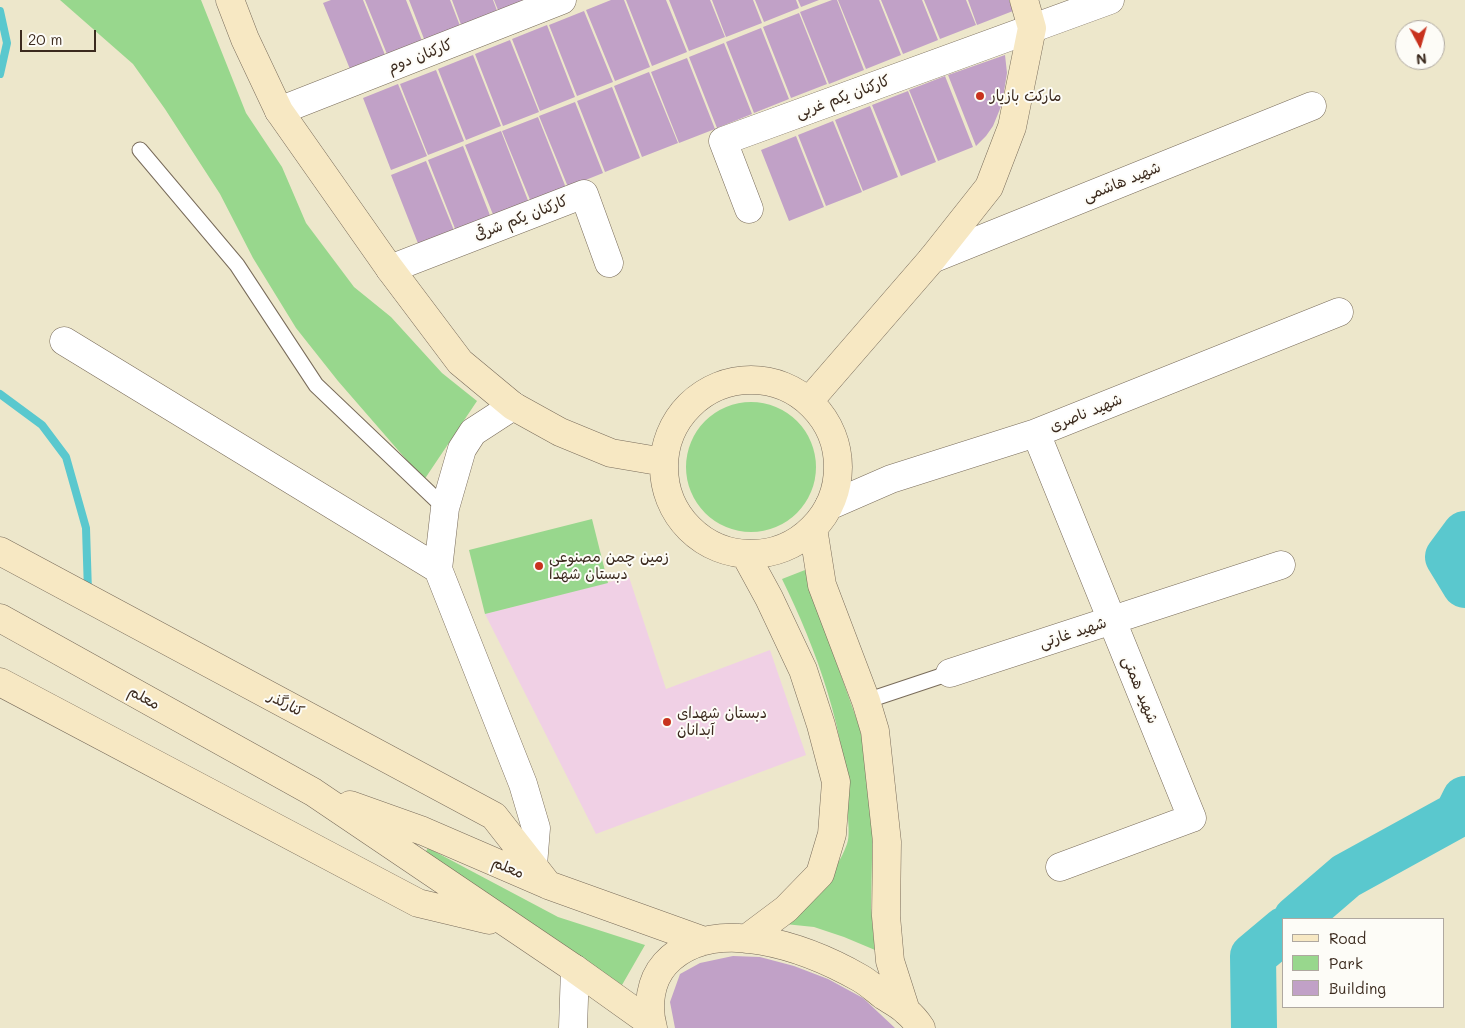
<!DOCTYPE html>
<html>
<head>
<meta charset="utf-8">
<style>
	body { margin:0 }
	#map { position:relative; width:1465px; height:1028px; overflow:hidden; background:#ede7cb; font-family:Mali,sans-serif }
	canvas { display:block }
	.legend { position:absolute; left:1282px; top:918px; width:162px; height:90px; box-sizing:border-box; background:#fdfcf7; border:1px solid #afa8a0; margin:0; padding:6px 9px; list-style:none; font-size:15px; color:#3b2a1e }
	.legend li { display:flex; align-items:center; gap:10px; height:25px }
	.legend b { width:25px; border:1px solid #afa8a0 }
	.north { position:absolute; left:1395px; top:20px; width:50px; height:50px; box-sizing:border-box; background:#fdfcf7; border:1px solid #afa8a0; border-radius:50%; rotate:174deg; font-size:14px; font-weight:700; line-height:20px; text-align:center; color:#3b2a1e }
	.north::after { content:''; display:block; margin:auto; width:18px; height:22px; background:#c8321e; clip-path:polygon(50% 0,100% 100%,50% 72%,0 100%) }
	.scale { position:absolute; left:20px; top:30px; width:76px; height:22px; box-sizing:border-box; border:2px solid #3b2a1e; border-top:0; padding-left:6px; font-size:15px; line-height:18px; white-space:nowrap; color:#3b2a1e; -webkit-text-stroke:4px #fdfcf7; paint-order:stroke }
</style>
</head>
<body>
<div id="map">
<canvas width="1465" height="1028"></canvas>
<ul class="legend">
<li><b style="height:6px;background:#f7e8c3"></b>Road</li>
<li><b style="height:14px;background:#98d78d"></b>Park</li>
<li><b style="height:14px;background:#c1a1c7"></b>Building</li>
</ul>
<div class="north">N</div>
<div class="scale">20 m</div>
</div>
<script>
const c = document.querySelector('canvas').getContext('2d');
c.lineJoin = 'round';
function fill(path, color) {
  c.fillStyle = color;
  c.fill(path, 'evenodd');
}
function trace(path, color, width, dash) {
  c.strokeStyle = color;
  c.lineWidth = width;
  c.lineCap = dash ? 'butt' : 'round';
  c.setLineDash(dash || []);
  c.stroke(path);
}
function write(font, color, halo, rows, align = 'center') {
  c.font = font + ' Mali,"Playpen Sans Arabic",sans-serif';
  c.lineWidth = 4;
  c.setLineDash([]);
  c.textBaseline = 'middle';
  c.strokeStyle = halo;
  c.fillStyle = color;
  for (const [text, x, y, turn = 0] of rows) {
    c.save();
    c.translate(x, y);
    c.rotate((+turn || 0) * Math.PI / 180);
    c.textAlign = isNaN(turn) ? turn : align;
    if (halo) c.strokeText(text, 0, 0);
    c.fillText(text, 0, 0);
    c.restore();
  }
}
fill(new Path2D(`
	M629 577 666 689 770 650 806 755 596 834 485 614Z`), '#f0d0e5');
fill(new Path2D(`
	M60 0H201L246 113 282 167 306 223 354 287 391 317 442 373 477 401 424 480 338 381 296 328 253 258 220 194 165 109 133 64Z
	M686 467a65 65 0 1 1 130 0a65 65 0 1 1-130 0Z
	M592 519 608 583 485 614 469 550Z
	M805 570 813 597 859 726 866 754 873 809 871 908 875 950 844 937 814 927 785 924C808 900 835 877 847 844 850 836 848 823 848 814 848 735 816 648 782 579Z
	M428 848 558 917 645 945 622 985 536 926 422 858Z`), '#98d78d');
trace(new Path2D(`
	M0 11 7 43 0 74
	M0 394 42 425 66 457 86 528 88 592`), '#5ac8ce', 8);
trace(new Path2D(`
	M1465 534 1448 557 1465 585
	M1296 919 1346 876 1457 815 1465 799
	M1254 1028 1253 956 1284 930`), '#5ac8ce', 46);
fill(new Path2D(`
	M331 0H363L387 60 352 74 323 3Z
	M365 0H406L424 46 389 59Z
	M409 0H450L462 31 426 44Z
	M452 0H493L499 16 463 30Z
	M494 0H538L500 15Z
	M611 0H624L650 67 615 81 586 10Z
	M626 0H666L687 52 652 66Z
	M669 0H710L725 37 689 51Z
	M712 0H753L762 23 726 37Z
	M755 0H796L799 8 764 22Z
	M798 0H819L801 7Z
	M832 0H837L864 70 829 84 800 12Z
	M838 0H879L901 55 866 69Z
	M881 0H922L938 40 903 54Z
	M924 0H966L976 25 940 39Z
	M968 0H1009L1013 11 977 25Z
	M584 11 613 82 577 96 549 25Z
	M799 13 827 84 791 98 763 27Z
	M547 25 575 97 540 111 512 39Z
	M761 28 789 99 754 113 726 42Z
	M510 40 539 112 503 126 475 54Z
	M724 43 752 114 717 128 689 57Z
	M473 55 501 126 466 140 438 69Z
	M1005 55 1007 73 1002 104 993 126 986 136 976 146 948 75Z
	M687 58 715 129 679 143 651 72Z
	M436 70 464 141 428 155 400 84Z
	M649 72 678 143 642 157 614 86Z
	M945 76 973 147 938 161 909 90Z
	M398 84 427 156 391 170 363 98Z
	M612 87 640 158 605 172 577 101Z
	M908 91 936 162 901 176 872 105Z
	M575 102 603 173 568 187 539 116Z
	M870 106 898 177 863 191 835 120Z
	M538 117 566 188 531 202 502 131Z
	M833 121 862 192 826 206 798 135Z
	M501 131 529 203 494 217 465 145Z
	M796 136 824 207 789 221 761 150Z
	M463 146 491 218 456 231 428 160Z
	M426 161 455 233 419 246 391 175Z
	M733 956 760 957 794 966 828 979 863 998 895 1028H675L670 1002 680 974 700 963Z`), '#c1a1c7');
const lane = new Path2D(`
	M140 150 237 265 316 385 445 508
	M866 701 950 673`);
const street = new Path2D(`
	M279 111 562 0
	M749 209 723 141 1110 0
	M932 259 1312 106
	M390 269 584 194 609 263
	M64 341 438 569 445 508 462 449 473 432 513 406
	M1036 433 1192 818 1060 867
	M829 506 891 479 1036 433 1339 312
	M438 569 523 784 536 828 533 865
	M950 673 1281 565
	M573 1028 575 969`);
const secondary = new Path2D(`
	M230 0 245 39 279 111 390 269 460 362 513 406 560 432 611 453 664 462
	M664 467a87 87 0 1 1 174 0a87 87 0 1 1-174 0Z
	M809 401 932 259 989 187 1012 127 1032 28 1024 0
	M813 528 822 585 866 701 875 731 887 842 886 916 890 961 906 1011
	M0 551 494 816 548 885
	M745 554 769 598 803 670 821 725 836 782 832 834 820 874 786 909 746 939
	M0 618 313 792 575 969 652 1024
	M0 682 418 903 489 920
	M350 805 423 831 548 885 704 941
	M653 1028C647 1006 650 981 665 964 713 912 809 949 860 978 869 983 876 990 884 996 892 1001 900 1005 906 1011 912 1016 917 1022 921 1028`);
trace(lane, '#796c5b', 17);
trace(street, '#796c5b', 29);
trace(secondary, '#796c5b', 29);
trace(lane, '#fff', 15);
trace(street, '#fff', 28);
trace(secondary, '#f7e8c3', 28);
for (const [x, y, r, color] of [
	[980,96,5,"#c8321e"],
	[539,566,5,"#c8321e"],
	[667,722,5,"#c8321e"]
]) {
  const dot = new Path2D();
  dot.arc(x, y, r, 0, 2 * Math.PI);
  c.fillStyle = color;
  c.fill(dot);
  trace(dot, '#fdfcf7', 2);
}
write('15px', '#3b2a1e', '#fdfcf7', [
	["کارکنان دوم",420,56,-21],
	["کارکنان یکم غربی",843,97,-20],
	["شهید هاشمی",1122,182,-22],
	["کارکنان یکم شرقی",521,218,-21],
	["شهید ناصری",1086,413,-22],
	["شهید غارتی",1073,633,-18],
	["شهید همتی",1140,690,68],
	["معلم",144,698,29],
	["کنارگذر",286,704,28],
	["معلم",508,868,23]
]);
write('15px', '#3b2a1e', '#fdfcf7', [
	["مارکت بازیار",990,96],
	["زمین چمن مصنوعی",549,557],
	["دبستان شهدا",549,574],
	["دبستان شهدای",677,713],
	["آبدانان",677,730]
], 'left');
</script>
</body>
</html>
